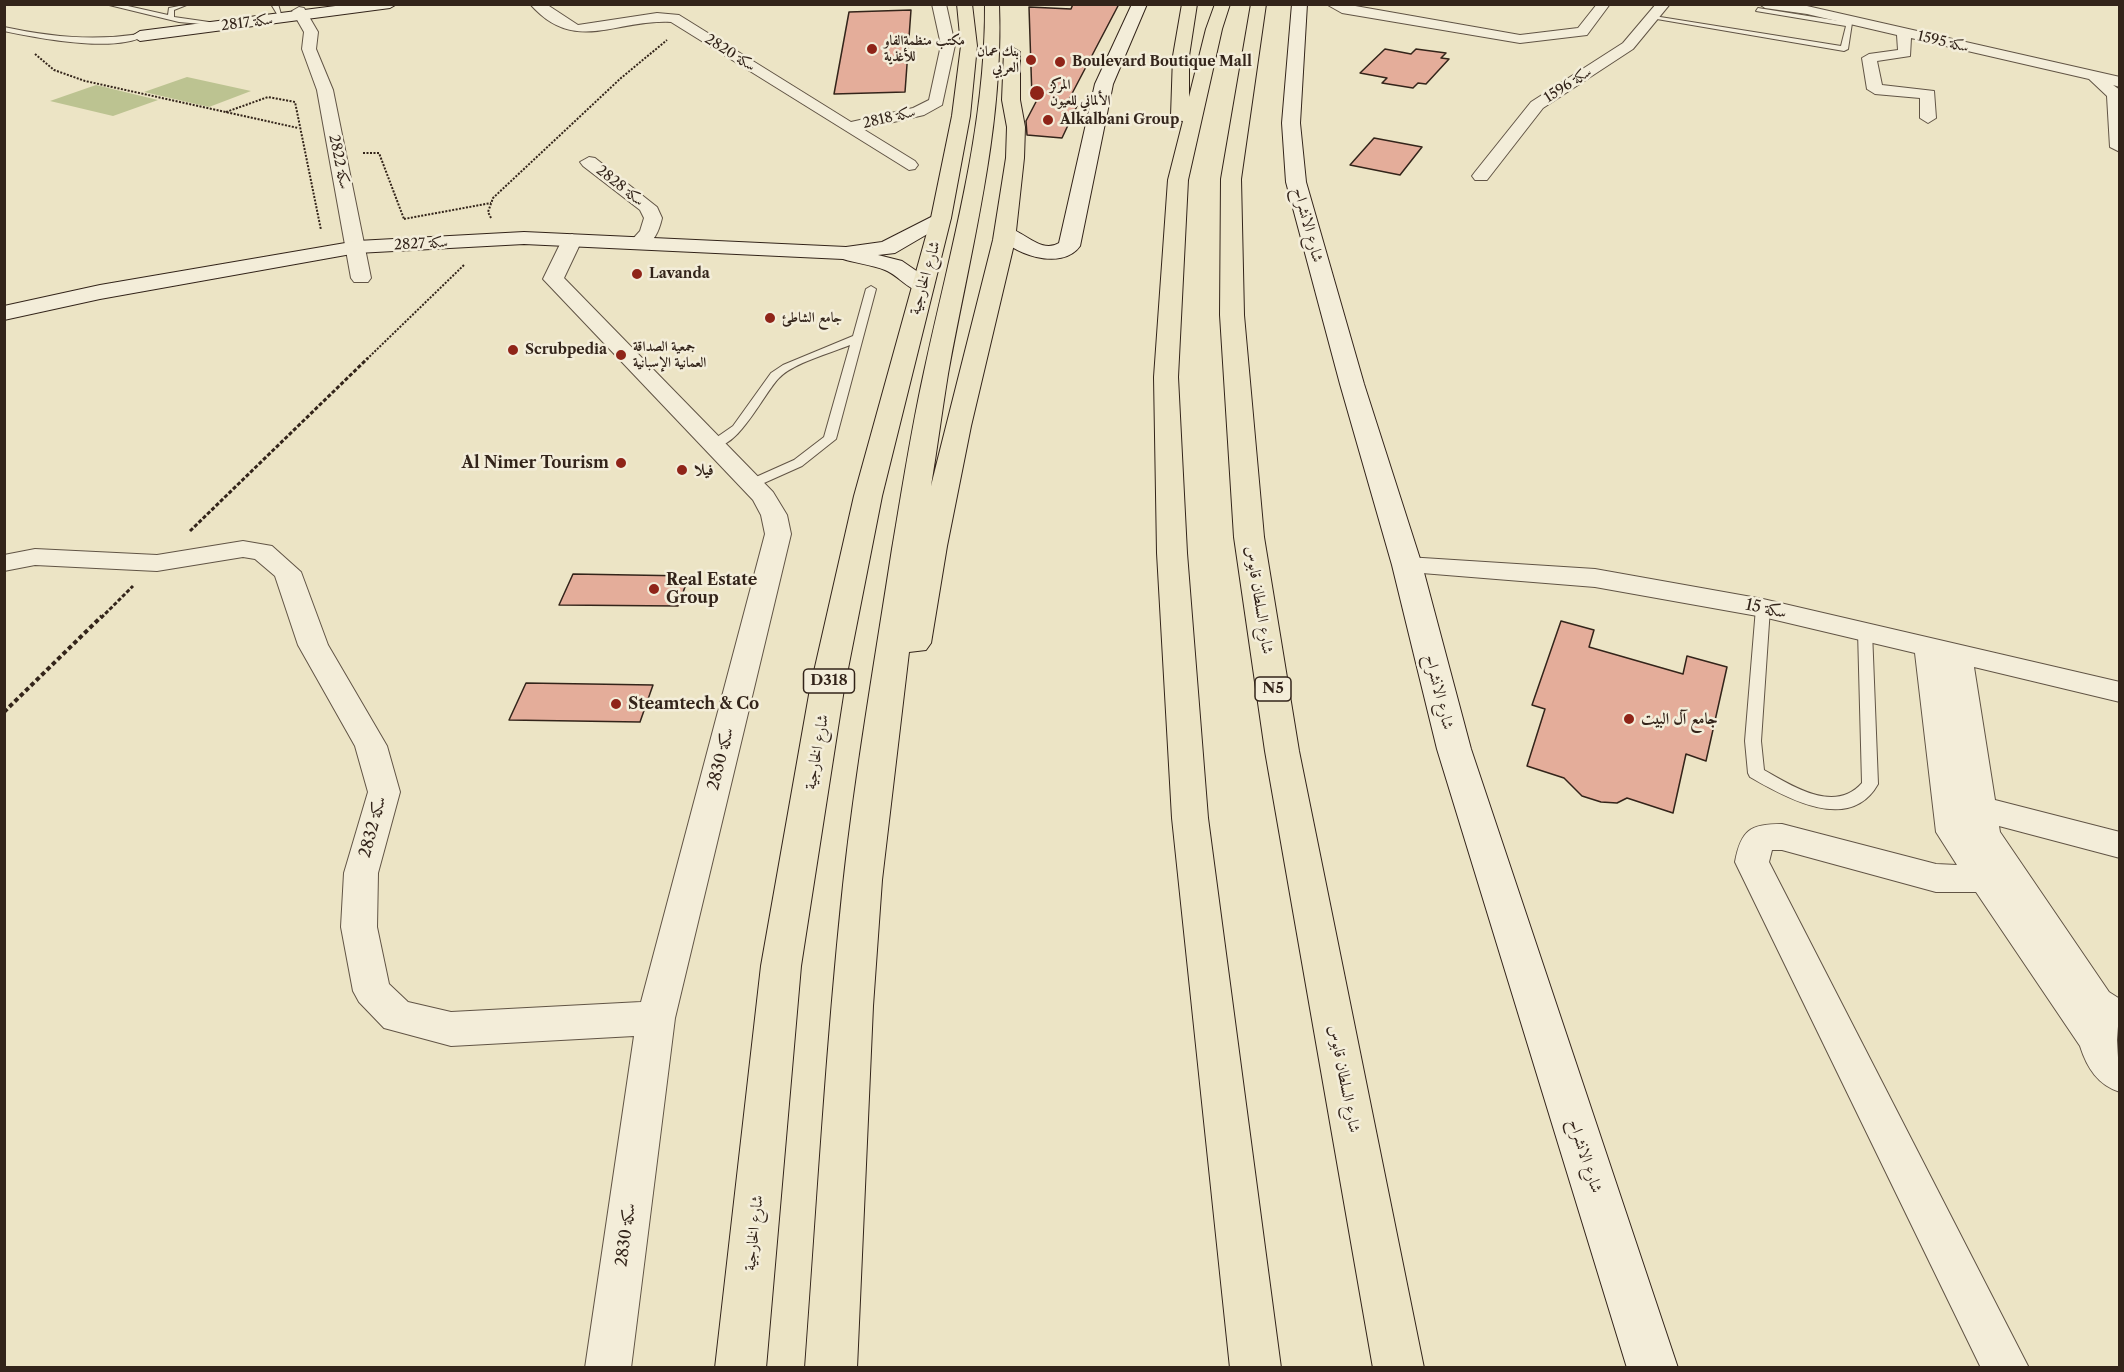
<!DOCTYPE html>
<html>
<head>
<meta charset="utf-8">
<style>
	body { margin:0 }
	#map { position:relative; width:2124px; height:1372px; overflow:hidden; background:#ece4c5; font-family:"Libre Caslon Text",serif }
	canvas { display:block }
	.frame { position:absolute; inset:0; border:6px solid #33241a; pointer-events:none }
</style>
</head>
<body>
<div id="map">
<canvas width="2124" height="1372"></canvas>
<div class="frame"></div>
</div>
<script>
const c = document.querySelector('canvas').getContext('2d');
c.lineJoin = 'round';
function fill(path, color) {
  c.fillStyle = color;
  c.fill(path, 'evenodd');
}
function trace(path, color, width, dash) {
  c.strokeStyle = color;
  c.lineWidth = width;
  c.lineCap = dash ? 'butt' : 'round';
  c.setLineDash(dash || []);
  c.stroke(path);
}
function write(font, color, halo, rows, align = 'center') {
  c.font = font + ' "Libre Caslon Text",Amiri,serif';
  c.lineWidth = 5;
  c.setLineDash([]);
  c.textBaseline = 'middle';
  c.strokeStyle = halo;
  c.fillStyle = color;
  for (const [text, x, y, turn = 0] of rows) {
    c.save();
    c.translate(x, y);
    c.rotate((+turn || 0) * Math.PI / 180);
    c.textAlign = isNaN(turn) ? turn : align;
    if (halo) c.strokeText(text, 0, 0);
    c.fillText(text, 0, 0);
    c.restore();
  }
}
fill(new Path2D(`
	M187 77 251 91 209 107 144 92Z
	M96 85 158 100 113 116 50 101Z`), '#bcc391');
const building = new Path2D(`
	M1073 4H1119L1066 105 1077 106 1062 138 1027 135 1026 121 1038 98H1032L1029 7 1071 9Z
	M911 10 905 92 834 94 849 12Z
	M1385 49 1411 54 1416 49 1446 53 1441 58 1449 59 1426 84 1418 83 1413 88 1382 83 1387 78 1360 73Z
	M1374 138 1422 147 1400 175 1350 165Z
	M573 574 689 576 678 606 559 605Z
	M1561 621 1594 630 1589 647 1683 674 1687 656 1727 667 1706 761 1686 754 1673 813 1627 798 1617 803 1601 802 1582 796 1564 778 1527 766 1545 709 1532 705Z
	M526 683 653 685 640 722 509 720Z`);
fill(building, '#e4ad9a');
trace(building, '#33241a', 1.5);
const lane = new Path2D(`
	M105 4H119L168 15 169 8 189 4 174 10V17L216 23 212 25 179 22Z
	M271 4H278L281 14H277Z
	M1758 8 1852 23 1848 49 1844 51 1651 18 1654 16 1841 46 1846 26 1756 11Z
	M4 27C51 37 93 41 140 34L144 36C114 53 37 38 4 31Z
	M871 286 876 289 836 439 802 466 755 487H747V481L794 460 824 437 850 345C831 353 793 363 779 378 763 394 737 453 709 447L707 444 733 426 771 373 783 365 853 336 866 289Z
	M1763 604 1770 608 1761 741 1764 770C1792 786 1835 814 1862 783L1858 631 1865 626 1872 631 1878 784C1850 834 1786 798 1750 777L1748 773 1745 741 1756 608Z`);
const street = new Path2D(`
	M530 4H546L578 25 657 13 679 15 851 122 913 108 929 100 941 45 932 4H946L955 45 942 105 924 115 863 129 915 161 918 165 915 169 909 170 671 22C615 19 575 55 530 4Z
	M1326 4H1344L1520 35 1578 28 1597 4H1610L1587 35 1520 43 1342 13Z
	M1656 4H1670L1633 49 1543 108 1487 180H1475L1472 176 1475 172 1531 102 1623 43Z
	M1759 4 1807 6 2120 77V87L2113 85 2120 90V152L2110 147 2107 96 2089 79 1911 38 1910 56 1877 61 1882 85 1934 91 1936 118 1928 123 1920 118V98L1875 94 1867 89 1862 58 1869 54 1898 50 1897 35 1807 14 1765 8Z
	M299 7 304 8 318 32 316 49 333 90 371 278 368 282H354L351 278 317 90 302 49 304 32 292 11Z
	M589 157 595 158 657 207 662 218C659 231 654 244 640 248L630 242 640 231 644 218 640 210 583 166 580 162Z
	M572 234 582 240 564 278 773 492 787 515 791 534 675 1018 631 1368H585L634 1036 451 1046 384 1028 359 1002 353 991 341 927 344 873 368 792 355 746 298 645 275 576 255 559 243 557 157 571 35 565 4 571V555L35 549 157 555 243 541 272 546 301 572 328 645 387 746 400 792 378 873 377 927 389 984 408 1002 451 1012 641 1002 765 534 761 515 753 500 543 279 562 240Z
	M1407 557 1595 569 1763 599 2120 682V702L1974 667 1995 800 2120 832V858L1999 826 2000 832 2109 992 2120 999 2117 1040 2120 1092C2098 1085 2087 1068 2080 1046L1976 892H1936L1782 850H1772L1769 862 2029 1368H1981L1735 862C1741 830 1750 824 1782 824L1936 864 1957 865 1936 832 1915 653 1763 617 1595 587 1397 571 1393 565 1397 559Z`);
const secondary = new Path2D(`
	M351 4H397L390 8 140 41 132 36 140 31Z
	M1132 4H1147L1113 84 1080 246C1062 272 1010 254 995 232L998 228C1018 222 1038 256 1059 243L1095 84Z
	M1292 4H1307L1300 123 1306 182 1364 384 1422 565 1471 749 1678 1368H1627L1437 749 1392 565 1340 384 1286 182 1282 123Z
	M941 212 948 214 951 218 948 222 895 253 878 255 902 261 931 281 934 286 931 291C911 296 902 277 885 270 872 265 856 263 843 259L524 244 357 253 100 299 4 320V306L100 285 357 241 524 232 846 247 882 242Z`);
const primary = new Path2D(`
	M957 4H972L977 46 970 116 951 218 882 496 844 689 801 966 766 1368H715L761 966 810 689 854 496 931 218 952 116 961 46Z
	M985 4H999C1004 129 970 252 948 374 942 411 937 449 931 486L993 240 1006 158 1007 127 1002 100 1004 52 1012 47 1020 52V100L1025 127 1024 158 1015 240 971 426 947 546 931 643 926 650 909 652 882 880 873 1006 857 1368H805C817 1207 826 1045 843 885 855 774 875 659 892 549 902 490 911 431 924 372 950 251 986 129 985 4Z`);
const highway = new Path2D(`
	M1182 4H1197L1189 56V97L1206 29 1215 4H1230L1222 29 1188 180 1178 377 1187 553 1208 818 1281 1368H1230L1172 818 1157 553 1154 377 1168 180 1183 121 1174 120 1171 116 1173 56Z
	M1251 4H1266L1241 179 1244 315 1264 537 1299 751 1424 1368H1373L1265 751 1234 537 1220 315 1221 179Z`);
trace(lane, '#615445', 2);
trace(street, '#615445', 2);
trace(secondary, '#33241a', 2);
trace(primary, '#33241a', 2);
trace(highway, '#33241a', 2);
trace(new Path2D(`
	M35 54 54 70 85 81 298 128
	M226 112 268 97 295 102 321 230
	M363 153H379L404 219
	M491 218 488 212 493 198 621 78 667 40
	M404 219 491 203
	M367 359 464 265`), '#33241a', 2, [2, 1.5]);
trace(new Path2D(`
	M190 531 368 358
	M101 618 133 586`), '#33241a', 3, [4, 2]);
trace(new Path2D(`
	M4 712 102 616`), '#33241a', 4, [4.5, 3]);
fill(lane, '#f3edd9');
fill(street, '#f3edd9');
fill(secondary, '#f3edd9');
fill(primary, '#ece4c5');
fill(highway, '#ece4c5');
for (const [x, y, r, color] of [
	[872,49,6,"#8f2418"],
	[1031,60,6,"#8f2418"],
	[1060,62,6,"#8f2418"],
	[1037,93,8,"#8f2418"],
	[1048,120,6,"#8f2418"],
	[637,274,6,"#8f2418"],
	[770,318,6,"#8f2418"],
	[513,350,6,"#8f2418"],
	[621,355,6,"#8f2418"],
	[621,463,6,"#8f2418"],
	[682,470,6,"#8f2418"],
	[654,589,6,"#8f2418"],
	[616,704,6,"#8f2418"],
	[1629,719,6,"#8f2418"]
]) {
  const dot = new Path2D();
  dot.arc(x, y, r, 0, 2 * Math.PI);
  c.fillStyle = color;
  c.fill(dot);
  trace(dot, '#f3edd9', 2);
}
write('14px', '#33241a', '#f3edd9', [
	["سكة 2817",247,23,-7],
	["سكة 1595",1943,42,13],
	["سكة 2820",730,53,32],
	["سكة 1596",1568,85,-33],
	["سكة 2818",889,118,-13],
	["سكة 2822",339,162,78],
	["سكة 2828",620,186,38],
	["سكة 2827",421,244,-3]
]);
write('bold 14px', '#33241a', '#f3edd9', [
	["مكتب منظمةالفاو",884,41],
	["للأغذية",884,57],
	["بنك عمان",1019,52,"right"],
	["العربي",1019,68,"right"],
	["Boulevard Boutique Mall",1072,62],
	["المركز",1050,85],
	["الألماني للعيون",1050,101],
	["Alkalbani Group",1060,120],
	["Lavanda",649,274],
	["جامع الشاطئ",782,318],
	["جمعية الصداقة",633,347],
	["العمانية الإسبانية",633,363],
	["Scrubpedia",525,350]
], 'left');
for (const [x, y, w] of [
	[829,681,51],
	[1273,689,36]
]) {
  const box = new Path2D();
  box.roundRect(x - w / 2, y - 12, w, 24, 4.5);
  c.fillStyle = '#f3edd9';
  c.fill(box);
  trace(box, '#33241a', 1.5);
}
write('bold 15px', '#33241a', null, [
	["D318",829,681],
	["N5",1273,689]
]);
write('16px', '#33241a', '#f3edd9', [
	["شارع الانشراح",1308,225,75],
	["شارع الخارجية",925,278,-74],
	["شارع السلطان قابوس",1259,600,81],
	["سكة 15",1766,609,12],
	["شارع الانشراح",1439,692,76],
	["شارع الخارجية",817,752,-80],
	["سكة 2830",721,759,-76],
	["سكة 2832",373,827,-75],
	["شارع السلطان قابوس",1344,1079,79],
	["شارع الانشراح",1585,1156,72],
	["شارع الخارجية",754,1233,-84],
	["سكة 2830",626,1235,-82]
]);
write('bold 16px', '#33241a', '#f3edd9', [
	["Al Nimer Tourism",609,463,"right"],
	["فيلا",694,470],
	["Real Estate",666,580],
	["Group",666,598],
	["Steamtech & Co",628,704],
	["جامع آل البيت",1641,719]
], 'left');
</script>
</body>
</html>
